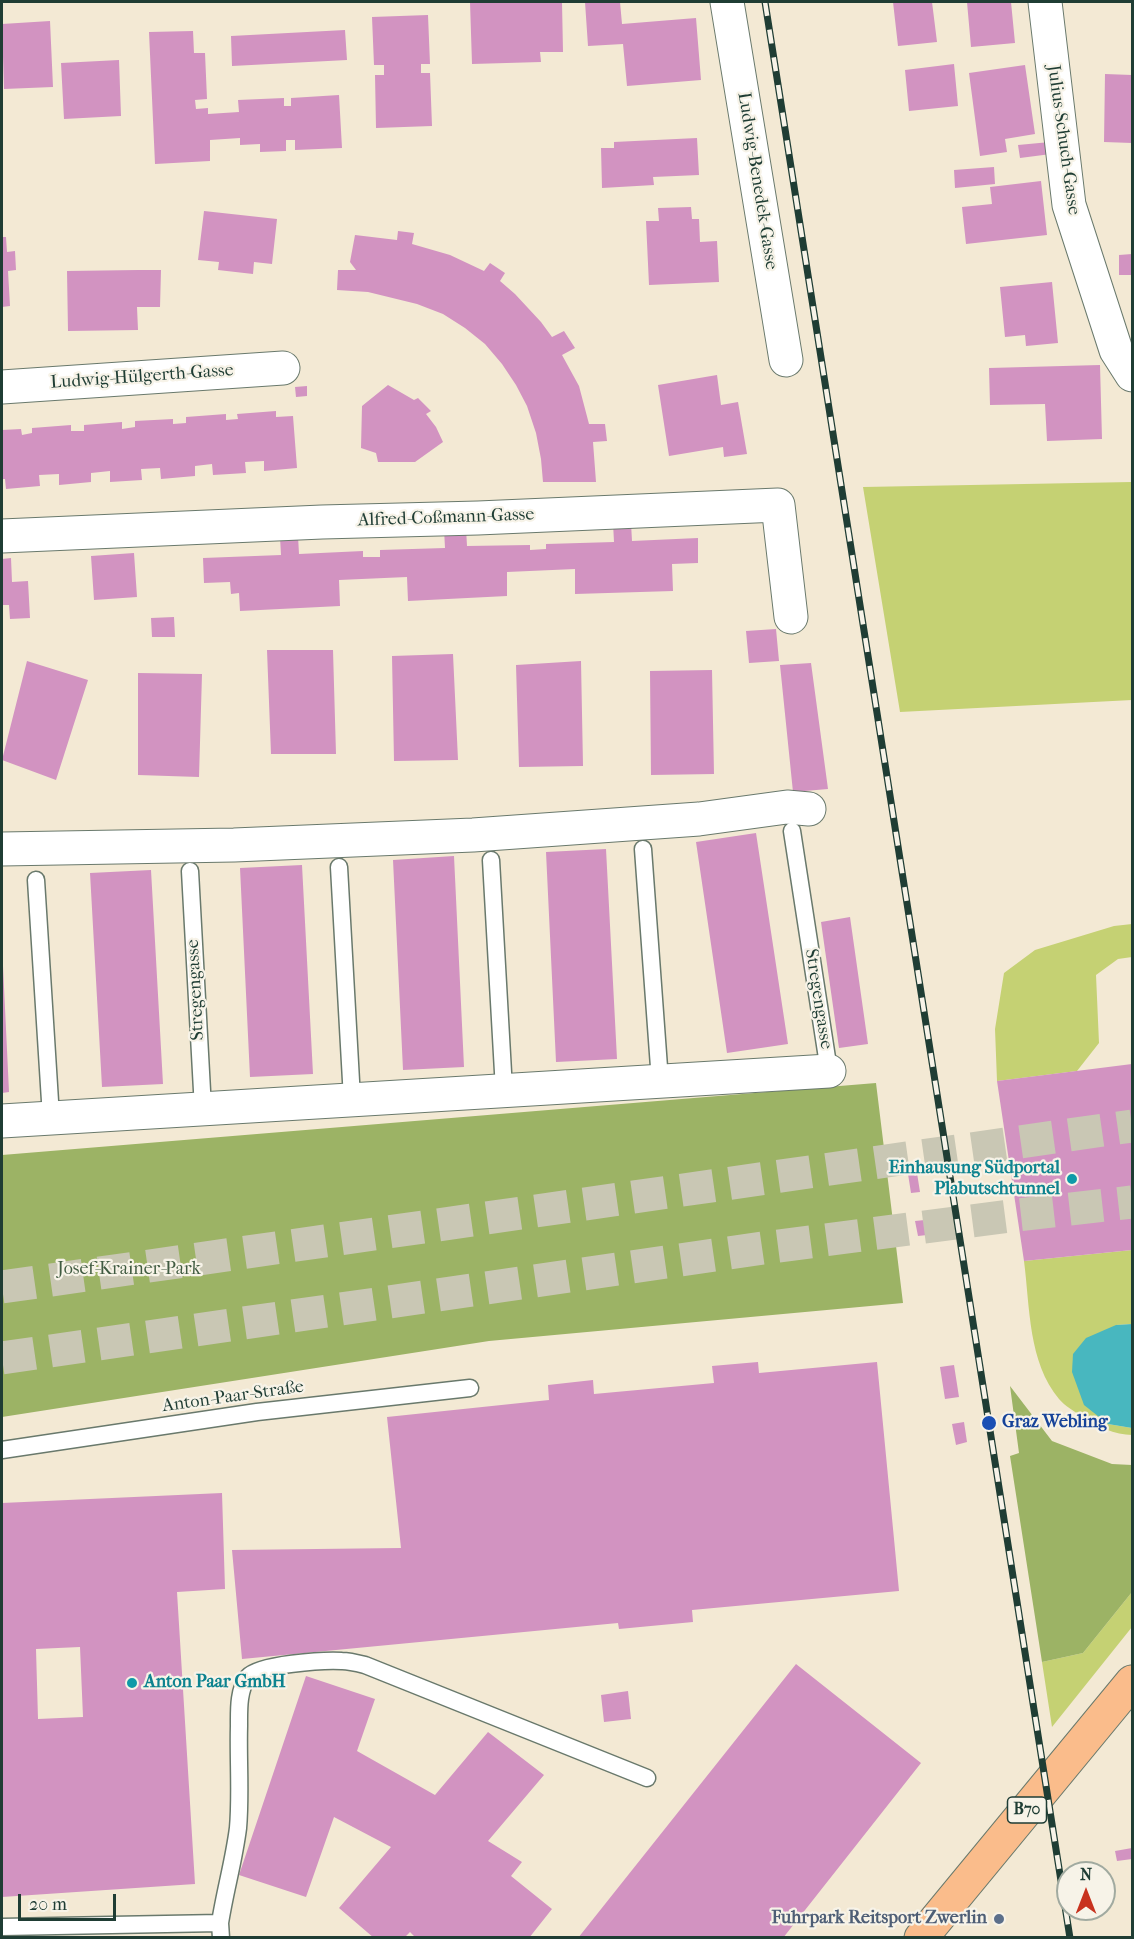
<!DOCTYPE html>
<html>
<head>
<meta charset="utf-8">
<style>
	body { margin:0 }
	#map { position:relative; width:1134px; height:1939px; overflow:hidden; background:#f3e9d4; font-family:"IM FELL French Canon",serif }
	canvas { display:block }
	.frame { position:absolute; inset:0; border:3px solid #1f3d34; pointer-events:none }
	.north { position:absolute; left:1056px; top:1861px; width:60px; height:60px; box-sizing:border-box; background:#f7f3e8; border:2px solid #a1aaa0; border-radius:50%; rotate:0deg; font-size:16px; font-weight:700; line-height:24px; text-align:center; color:#1f3d34 }
	.north::after { content:''; display:block; margin:auto; width:21px; height:27px; background:#c8321e; clip-path:polygon(50% 0,100% 100%,50% 72%,0 100%) }
	.scale { position:absolute; left:18px; top:1894px; width:98px; height:27px; box-sizing:border-box; border:3px solid #1f3d34; border-top:0; padding-left:8px; font-size:18px; line-height:21px; white-space:nowrap; color:#1f3d34; -webkit-text-stroke:4px #f7f3e8; paint-order:stroke }
</style>
</head>
<body>
<div id="map">
<canvas width="1134" height="1939"></canvas>
<div class="frame"></div>
<div class="north">N</div>
<div class="scale">20 m</div>
</div>
<script>
const c = document.querySelector('canvas').getContext('2d');
c.lineJoin = 'round';
function fill(path, color) {
  c.fillStyle = color;
  c.fill(path, 'evenodd');
}
function trace(path, color, width, dash) {
  c.strokeStyle = color;
  c.lineWidth = width;
  c.lineCap = dash ? 'butt' : 'round';
  c.setLineDash(dash || []);
  c.stroke(path);
}
function write(font, color, halo, rows, align = 'center') {
  c.font = font + ' "IM FELL French Canon",serif';
  c.lineWidth = 4.5;
  c.setLineDash([]);
  c.textBaseline = 'middle';
  c.strokeStyle = halo;
  c.fillStyle = color;
  for (const [text, x, y, turn = 0] of rows) {
    c.save();
    c.translate(x, y);
    c.rotate((+turn || 0) * Math.PI / 180);
    c.textAlign = isNaN(turn) ? turn : align;
    if (halo) c.strokeText(text, 0, 0);
    c.fillText(text, 0, 0);
    c.restore();
  }
}
fill(new Path2D(`
	M1132 482V700L900 712 863 487Z
	M1132 924V957L1118 959 1096 975 1099 1043 1077 1071 997 1081 995 1029 1004 973 1035 950 1114 926Z
	M1132 1250V1324L1116 1325 1108 1424 1132 1428V1435C1116 1435 1095 1426 1081 1416 1074 1411 1065 1406 1059 1399 1028 1362 1030 1307 1024 1261Z
	M1132 1592V1627L1052 1727 1042 1662 1083 1653Z`), '#c5d173');
fill(new Path2D(`
	M876 1083 903 1303 489 1341 2 1417V1155Z
	M1010 1386 1052 1441 1112 1464 1132 1465V1592L1083 1653 1042 1662 1010 1456 1019 1453Z`), '#9cb365');
fill(new Path2D(`
	M1132 1324V1428L1108 1424 1084 1405 1072 1372 1073 1354 1086 1338 1116 1325Z`), '#48b7bf');
fill(new Path2D(`
	M470 2H562L563 52H540L541 62 472 64Z
	M585 2H620L622 24 696 18 701 80 627 86 623 44 588 46Z
	M893 2H932L937 42 898 46Z
	M967 2H1011L1015 43 971 47Z
	M428 15 430 64H421V73H430L432 126 376 128 375 75H384V65H374L372 17Z
	M50 21 53 87 4 89 2 24Z
	M345 30 347 60 232 66 231 36Z
	M193 31 194 53H205L207 99 195 100 196 109 208 108V114L239 112 238 100 284 98V106H291V98L339 95 342 148 295 150V140H286V151L260 152V144L240 145V138L210 140V161L155 164 149 32Z
	M119 60 121 116 64 119 61 63Z
	M954 64 958 106 909 111 905 70Z
	M1025 65 1035 134 1005 139 1007 152 980 156 969 73Z
	M1105 74 1132 75V143L1104 142Z
	M697 138 699 175 653 177 654 185 602 188 601 148H614V142Z
	M1050 142 1051 154 1020 158 1018 145Z
	M994 167 995 184 955 188 954 170Z
	M1041 181 1047 235 966 244 962 207 992 204 990 187Z
	M691 207 692 219H699L700 242 717 241 719 282 649 285 646 221H659L658 208Z
	M204 211 277 219 272 264 254 262 253 274 218 270 219 262 198 260Z
	M398 231 414 233 412 244 450 255 484 271 490 263 505 273 500 281 515 294 541 322 552 337 564 331 575 348 562 355 579 386 589 424H605L607 441 593 442 596 482H543L541 459 536 433 527 406 516 385 502 364 485 344 465 328 443 314 417 304 368 292 337 290 338 270H356L350 262 355 235 397 240Z
	M2 237H6L7 252 15 251 16 270 8 271 10 306 2 307Z
	M1132 254V275H1119V255Z
	M138 270H161L160 307H137L138 330 68 331 67 271Z
	M1052 282 1058 343 1026 346 1025 335 1005 337 1000 287Z
	M1100 365 1102 439 1047 441 1045 404 990 405 989 368Z
	M717 375 721 405 738 402 747 454 724 457 723 447 669 456 658 385Z
	M388 385 414 400 418 398 431 411 426 414 436 427 443 442 415 462H378L376 453 361 448 362 406Z
	M307 386V396L296 397 295 387Z
	M276 411V417L293 416 297 468 264 471V461L245 462 246 473 213 475 212 464 195 466V476L161 479 160 468 141 469 142 480 110 482V471L91 473V482L59 485V474L39 475 40 486 6 489 5 479H2V430L21 429 22 435 32 433V428L71 425V431H84V425L122 422V429L135 427V421L173 419V424L186 423V417L226 414V420L238 419 237 414Z
	M613 523H631L632 541 698 538V563L672 564 673 591 575 594V569L507 572V596L408 601 407 577 339 580 340 606 240 611 239 593 231 594 230 582 204 583 203 558 281 555 280 537 298 536 299 554 363 551V557H380V550L445 548 444 529 466 528 467 546 530 545V550L546 549V544L614 542Z
	M134 553 137 597 94 600 91 556Z
	M11 558 12 582 28 581 30 618 10 619 9 605H2V559Z
	M174 617 175 637H152L151 618Z
	M776 629 779 661 749 663 746 631Z
	M267 650H333L336 754H271Z
	M453 654 458 760 394 761 392 656Z
	M27 661 88 680 56 780 2 760Z
	M581 661 583 766 519 767 516 665Z
	M811 663 828 789 793 792 780 665Z
	M712 670 714 774 651 775 650 671Z
	M138 673 202 674 199 777 138 775Z
	M756 833 788 1044 727 1053 696 842Z
	M606 849 617 1059 556 1062 546 852Z
	M454 856 464 1067 403 1070 393 860Z
	M302 865 313 1074 250 1077 240 868Z
	M151 870 163 1084 102 1087 90 873Z
	M850 917 868 1044 839 1048 821 922Z
	M2 966H3L9 1092 2 1093Z
	M1132 1064V1250L1024 1261 997 1081Z
	M917 1173 920 1192 911 1193 908 1174Z
	M925 1220 927 1235 918 1236 915 1221Z
	M758 1362 759 1373 877 1362 899 1591 692 1610 693 1622 619 1629 618 1623 242 1659 232 1550 401 1548 387 1417 549 1400 548 1385 593 1380 594 1394 714 1383 712 1366Z
	M954 1365 959 1397 945 1399 940 1367Z
	M964 1422 967 1442 956 1445 952 1424Z
	M222 1493 225 1589 177 1592 195 1884 2 1897V1503ZM80 1647 83 1717 38 1719 36 1649Z
	M796 1664 921 1763 783 1938H578Z
	M306 1676 375 1699 357 1751 435 1795 488 1732 544 1775 488 1841 522 1862 511 1876 552 1909 529 1938H416L410 1932 404 1938H374L339 1908 391 1847 334 1817 306 1897 239 1875Z
	M628 1691 631 1719 604 1722 601 1695Z
	M1132 1848V1859L1117 1861 1115 1851Z`), '#d293c1');
trace(new Path2D(`
	M2 1287 1132 1126
	M2 1358 763 1248 1017 1215 1132 1202`), '#c9c7b4', 33, [33, 16]);
const service = new Path2D(`
	M792 831 829 1071
	M643 849 660 1081
	M491 860 504 1090
	M339 867 352 1099
	M190 871 203 1109
	M36 880 51 1117
	M2 1450 257 1412 470 1388
	M220 1923C225 1891 234 1860 238 1828 241 1795 238 1759 239 1726 239 1711 238 1690 248 1677 259 1664 324 1660 342 1661 349 1661 357 1663 365 1665L647 1778
	M2 1927 220 1923 221 1938`);
const minor = new Path2D(`
	M727 2 786 360
	M1045 2 1069 205 1116 350 1132 375
	M2 387 283 368
	M2 536 322 522 478 518 778 505 791 617
	M2 849 234 845 473 835 699 819 787 807 809 809
	M2 1121 829 1071`);
const primary = new Path2D(`
	M921 1938 1132 1682`);
trace(service, '#69796c', 19);
trace(minor, '#69796c', 35);
trace(primary, '#69796c', 35);
trace(service, '#fff', 16);
trace(minor, '#fff', 33);
trace(primary, '#fabc8b', 33);
const rail = new Path2D(`
	M765 2 1070 1938`);
trace(rail, '#1f3d34', 7);
trace(rail, '#f7f3e8', 4.5, [14]);
for (const [x, y, r, color] of [
	[1072,1179,6,"#0f9aa8"],
	[989,1423,8,"#1a4fb4"],
	[132,1683,6,"#0f9aa8"],
	[999,1919,6,"#5c6f8a"]
]) {
  const dot = new Path2D();
  dot.arc(x, y, r, 0, 2 * Math.PI);
  c.fillStyle = color;
  c.fill(dot);
  trace(dot, '#f7f3e8', 2);
}
for (const [x, y, w] of [
	[1027,1810,39]
]) {
  const box = new Path2D();
  box.roundRect(x - w / 2, y - 13, w, 26, 4.5);
  c.fillStyle = '#f7f3e8';
  c.fill(box);
  trace(box, '#1f3d34', 1.5);
}
write('bold 16px', '#1f3d34', null, [
	["B70",1027,1810]
]);
write('18px', '#1f3d34', '#f7f3e8', [
	["Julius-Schuch-Gasse",1063,140,82],
	["Ludwig-Benedek-Gasse",757,181,81],
	["Ludwig-Hülgerth-Gasse",142,377,-4],
	["Alfred-Coßmann-Gasse",446,518,-2],
	["Stregengasse",196,990,-93],
	["Stregengasse",818,999,81],
	["Anton-Paar-Straße",233,1397,-8]
]);
write('bold 18px', '#0d838f', '#f7f3e8', [
	["Einhausung Südportal",1060,1169],
	["Plabutschtunnel",1060,1190],
	["Anton Paar GmbH",144,1683,"left"]
], 'right');
write('18px', '#405b41', '#f7f3e8', [
	["Josef-Krainer-Park",129,1270]
]);
write('bold 18px', '#164399', '#f7f3e8', [
	["Graz Webling",1002,1423]
], 'left');
write('bold 18px', '#4e5e75', '#f7f3e8', [
	["Fuhrpark Reitsport Zwerlin",987,1919]
], 'right');
</script>
</body>
</html>
